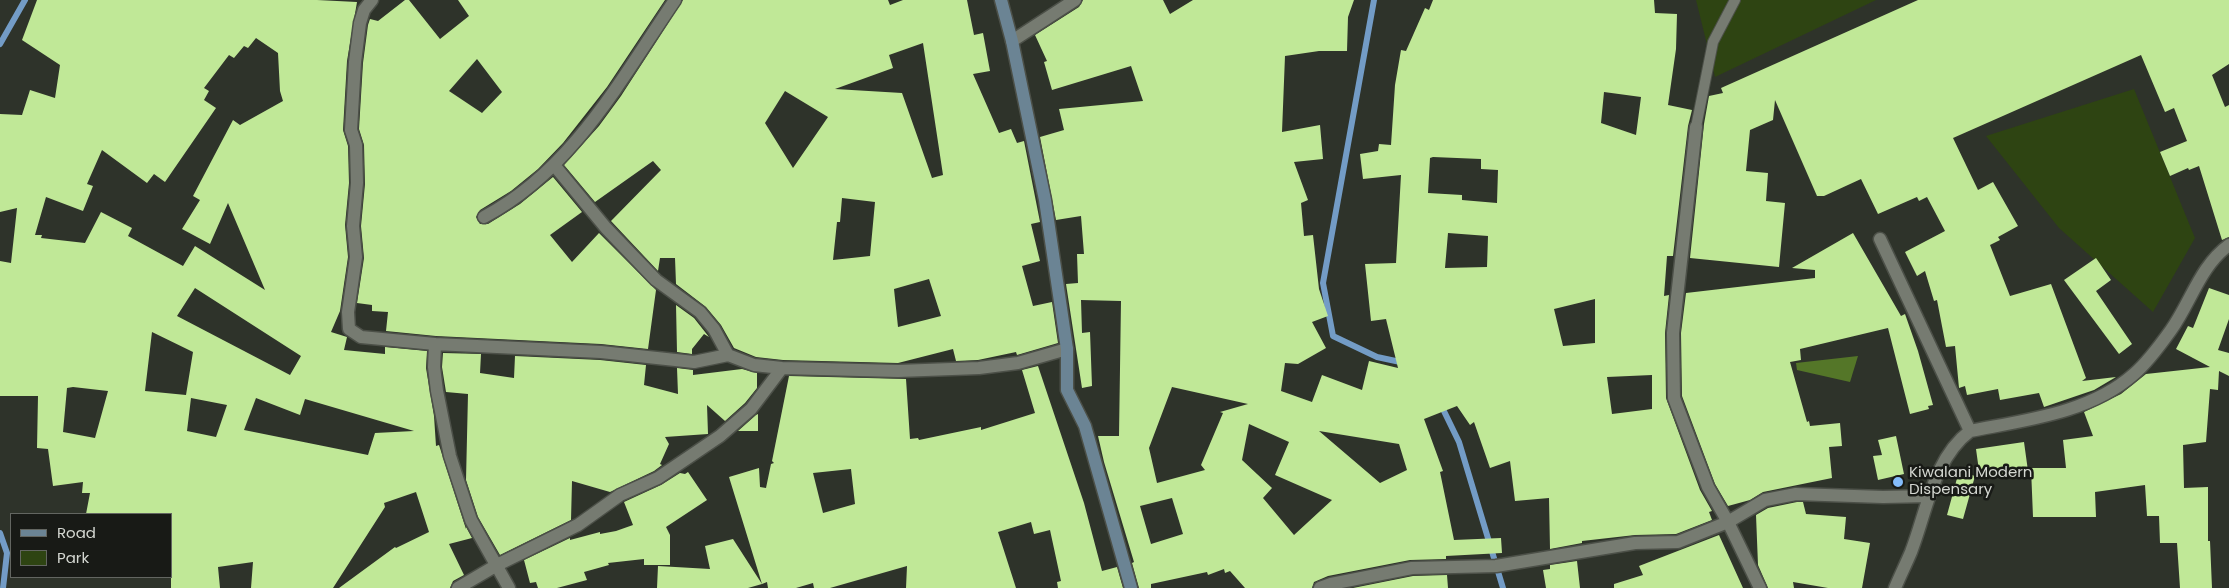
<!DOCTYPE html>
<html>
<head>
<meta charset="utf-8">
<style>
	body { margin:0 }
	#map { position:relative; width:2229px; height:588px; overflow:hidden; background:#2e332a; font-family:Poppins,sans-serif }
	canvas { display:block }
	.legend { position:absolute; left:10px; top:513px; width:162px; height:65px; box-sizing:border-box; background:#181a16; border:1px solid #636661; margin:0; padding:6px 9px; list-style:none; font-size:15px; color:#d4d7d1 }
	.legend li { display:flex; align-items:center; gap:10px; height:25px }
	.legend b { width:25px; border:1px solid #636661 }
</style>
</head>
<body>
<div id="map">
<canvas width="2229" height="588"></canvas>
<ul class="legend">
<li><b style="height:6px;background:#6b8494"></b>Road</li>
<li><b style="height:14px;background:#2e4412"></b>Park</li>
</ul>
</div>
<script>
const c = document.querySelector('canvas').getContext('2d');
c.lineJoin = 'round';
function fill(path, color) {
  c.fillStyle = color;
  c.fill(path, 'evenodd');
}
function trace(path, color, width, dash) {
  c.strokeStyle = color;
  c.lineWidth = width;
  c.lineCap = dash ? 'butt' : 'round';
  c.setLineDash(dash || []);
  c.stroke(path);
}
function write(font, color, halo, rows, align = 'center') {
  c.font = font + ' Poppins,sans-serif';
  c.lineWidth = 5;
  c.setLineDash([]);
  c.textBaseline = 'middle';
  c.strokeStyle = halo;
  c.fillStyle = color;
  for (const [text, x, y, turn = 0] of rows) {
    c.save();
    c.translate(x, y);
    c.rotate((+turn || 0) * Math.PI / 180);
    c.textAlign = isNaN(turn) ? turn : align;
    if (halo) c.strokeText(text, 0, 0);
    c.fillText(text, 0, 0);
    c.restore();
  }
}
fill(new Path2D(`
	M1696 0H1876L1715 77Z
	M2134 89 2195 238 2153 312 2059 228 1986 136Z`), '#2e4412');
fill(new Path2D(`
	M1858 356 1850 382 1797 370 1796 363Z`), '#547628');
trace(new Path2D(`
	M1374 0 1323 283 1333 336 1377 357 1405 363
	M0 44 25 0
	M1441 405 1459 442 1503 588
	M0 533 7 553 3 588`), '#739cc6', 6);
fill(new Path2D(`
	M37 0H317L357 2 347 61 343 130 348 146 349 183 345 225 348 257 340 311 331 332 347 337 344 350 385 354V347L427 351 426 368 434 416 436 446 439 445 466 529V527L472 538 449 544 464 575 453 581 450 588H339L395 547 396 548 429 532 416 492 384 503 385 507 333 588H251L253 562 218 567 220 588H171V514H86L90 493H82L83 482 53 486 48 449 37 448 38 396H0V261L11 263 17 208 0 212V114L22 115 30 90 55 98 60 65 22 40ZM256 38 278 53 280 91 283 101 240 125 233 120 193 196 200 200 182 229 210 244 228 203 265 290 195 246 183 266 128 236 132 228 101 212 85 243 41 238 42 235H35L46 197 83 211 93 186 87 184 102 150 147 183 154 174 165 182 216 108 204 100 209 91 204 88 229 55 234 58 244 46 248 48ZM195 288 301 356 290 375 177 316ZM152 332 193 352 186 395 145 391ZM73 387 108 391 95 438 63 432 67 388ZM191 398 227 405 216 437 187 431ZM256 398 300 415 305 399 414 431 375 433 368 455 244 430Z
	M405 0H409L440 39 469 16 458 0H665L607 87 563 143 538 169 511 191 480 210 476 217 480 224H488L520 204 553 177 582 212 550 235 572 262 599 233 656 290 648 349 601 344 436 336 386 331 388 312 372 311V305L357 303 364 258 361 226 365 184 364 145 359 129 363 63 368 25 370 19 378 21ZM477 59 502 92 482 113 449 91Z
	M683 0H888L890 5 903 0H967L974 35 983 33 990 71 973 74 999 133 1011 129 1017 143 1024 141 1040 222 1031 224 1040 261 1022 266 1033 306 1052 302 1058 343 1017 355 1016 352 978 360 956 361 953 349 898 363 783 360 756 357 734 348 721 325 706 307 676 284 675 258H660L658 271 611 221 661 170 653 161 595 202 564 165 599 126 621 96ZM923 43 943 175 932 178 902 93 835 89 893 68 889 55ZM785 91 828 117 793 168 765 123ZM842 198 875 202 870 256 833 260 837 222H840ZM929 279 941 316 898 327 894 289Z
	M1083 0H1163L1170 14 1193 0H1354L1348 17 1347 51H1319L1285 56 1282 132 1320 125 1323 159 1294 162 1308 200 1301 203 1304 236 1313 235 1319 289 1328 316 1312 322 1326 348 1298 364 1285 363 1281 391 1312 402 1322 375 1362 390 1369 361 1398 368 1386 319 1371 321 1365 264 1396 263 1401 175 1363 179 1360 154 1378 151 1379 144 1391 145 1395 85 1401 50 1406 51 1425 8 1429 10 1433 0H1654L1655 13 1677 14 1676 49 1668 105 1692 110 1688 126 1673 256H1667L1664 296 1669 295 1665 333 1666 398 1700 490 1712 511 1709 512 1712 520 1676 534 1635 535 1582 541V543L1550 549 1549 498 1515 501 1510 461 1490 468 1474 422 1470 425 1457 406 1424 419 1443 471 1440 472 1454 540 1501 538 1502 553 1446 556V559L1410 560 1328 576 1314 582 1312 588H1245L1230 571 1225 573 1224 569 1208 575 1207 572 1151 584V588H1139L1132 563 1134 562 1104 462 1098 436H1119L1121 301 1081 300 1082 333 1090 332 1092 386 1082 388 1066 284 1078 283 1077 254H1084L1081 216 1056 220 1040 137 1064 130 1059 109 1143 101 1131 66 1052 90 1044 62 1047 61 1035 35 1079 7ZM1604 92 1641 97 1636 135 1601 123ZM1433 157 1481 159V169L1498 170 1497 203 1462 200V195L1428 193 1430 158ZM1448 233 1488 236 1487 267 1445 268ZM1595 299V343L1563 346 1554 309ZM1652 375V409L1612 414 1607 377ZM1172 387 1248 404 1220 412 1223 413 1201 465 1205 470 1157 483 1149 448ZM1249 424 1289 442 1275 475 1332 500 1294 535 1263 498 1272 488 1242 460ZM1319 431 1399 444 1407 470 1380 483ZM1172 498 1183 534 1151 544 1140 506Z
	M1918 0H2229V64L2212 75 2225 107 2229 105V237L2222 240 2199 166 2189 170 2188 168 2170 176 2160 152 2187 141 2174 108 2165 112 2141 55 1953 138 1978 190 1993 182 2018 226 1998 237 2000 240 1990 245 2010 296 2051 284 2086 378 2082 381 2116 377 2094 390 2044 407 2039 393 2000 400 1998 389 1967 395 1965 386 1959 388 1955 346 1946 347 1937 300 1934 301 1925 271 1917 276 1905 252 1945 231 1927 197 1919 201 1917 197 1878 214 1861 179 1824 196H1817L1775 100 1773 120 1750 130 1746 171 1768 173 1766 201 1785 203 1779 267 1690 258 1704 124 1709 96 1723 93 1721 88Z
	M1853 233 1901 316 1905 314 1918 351 1933 405 1928 406 1929 409 1910 414 1888 328 1800 349 1801 360 1790 362 1807 422 1809 421 1810 426 1840 423 1842 446 1829 447 1832 478 1763 492 1750 500 1728 506 1715 484 1682 396 1681 333 1686 293 1815 278V270L1792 268Z
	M2096 258 2111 280 2096 291 2132 344 2119 354 2064 280Z
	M2209 288 2229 295V319L2218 350 2229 353V376L2219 371 2218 390 2210 389 2206 442 2183 445 2184 488 2208 487V541H2210L2212 588H2180L2177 543H2160L2159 516H2147L2145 485 2095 492 2096 517H2033L2031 468H2066L2063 440 2093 436 2084 412 2121 394 2146 374 2210 367 2176 349 2188 326 2193 328Z
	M676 305 694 318 709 337 704 334 692 349V354L677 352Z
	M443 353 481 354 480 373 514 378 515 356 600 360 646 365 644 385 678 394 677 368 693 370V375L742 369 757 373V388L745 403 725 421 707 405 708 434 665 437 669 444 660 464 662 465 654 471 610 492 572 481 571 520 500 555 478 517 466 480 468 394 446 392 442 367Z
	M1038 366 1084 503 1102 571 1117 567 1123 588H1058L1057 582 1061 581 1050 530 1034 534 1031 522 998 532 1016 588H906L907 566 830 588H814L813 583 796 588H768L767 582 762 584 729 477 759 468 760 487 766 488 771 464 774 463 772 461 789 376 906 379 910 439 918 438 919 440 981 427V430L1035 413 1022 370ZM851 469 855 504 823 513 813 473Z
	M758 414V431H738L756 415Z
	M1896 436 1904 474 1878 480 1873 456 1882 455 1878 440Z
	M2024 442 2028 471 1980 478 1976 449Z
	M1959 471 1975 476 1963 519 1947 515Z
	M688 472 707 500 666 527 670 535V565H644V559L608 563 609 565 584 572 587 580 557 588H538L536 582 530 583 524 560 570 538V540L600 532V534L616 531 633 525 624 502 661 485 680 473 685 474Z
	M1797 502H1803L1806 514 1846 517 1844 539 1870 543 1862 588H1828L1793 582 1794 588H1768L1758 565 1756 515 1768 508Z
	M1719 535 1743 588H1614V584L1643 575 1639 566Z
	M733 539 762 584 748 588H657L658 566 710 569 705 546Z
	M1577 561 1580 588H1546L1543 570 1550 569V565Z
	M1447 575 1448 588H1353L1413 576Z`), '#c0e897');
const lane = new Path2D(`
	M1696 127 1713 42 1735 0`);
const street = new Path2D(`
	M372 0 364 10 360 23 355 62 351 130 356 145 357 183 353 226 356 257 348 312 349 329 361 337 435 344
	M1012 41 1075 0
	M1696 127 1673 333 1674 398 1708 487 1728 522 1760 588
	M554 165 606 228 656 280 700 312 714 329 728 355
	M484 217C572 171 621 79 675 0
	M1880 239 1970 431
	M458 588 497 565 578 525 620 495 658 478 720 436 751 409 782 368
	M509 588 471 520 450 456 437 391 434 367 435 344 601 352 694 362 728 355 754 365 782 368 898 371 979 368 1018 363 1067 349
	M1320 588 1331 584 1412 568 1496 566 1635 543 1678 542 1728 522 1765 500 1796 494 1883 497 1929 496
	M1895 588C1900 576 1906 564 1911 552 1927 511 1933 459 1970 431 2026 420 2090 413 2134 374 2148 362 2161 344 2171 330 2191 302 2200 266 2229 245`);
const secondary = new Path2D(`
	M1001 0 1012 41 1045 200 1067 349V390L1085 426 1131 588`);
trace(lane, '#4c5048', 12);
trace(street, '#4c5048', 15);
trace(secondary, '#4c5048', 15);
trace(lane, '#767b71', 10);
trace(street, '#767b71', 12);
trace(secondary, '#6b8494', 12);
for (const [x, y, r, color] of [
	[1898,482,6,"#84bcfb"]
]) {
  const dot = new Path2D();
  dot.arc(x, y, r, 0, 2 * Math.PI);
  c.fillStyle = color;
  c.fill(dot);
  trace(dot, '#181a16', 2);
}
write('15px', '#d4d7d1', '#181a16', [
	["Kiwalani Modern",1909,473],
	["Dispensary",1909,490]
], 'left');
</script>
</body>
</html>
